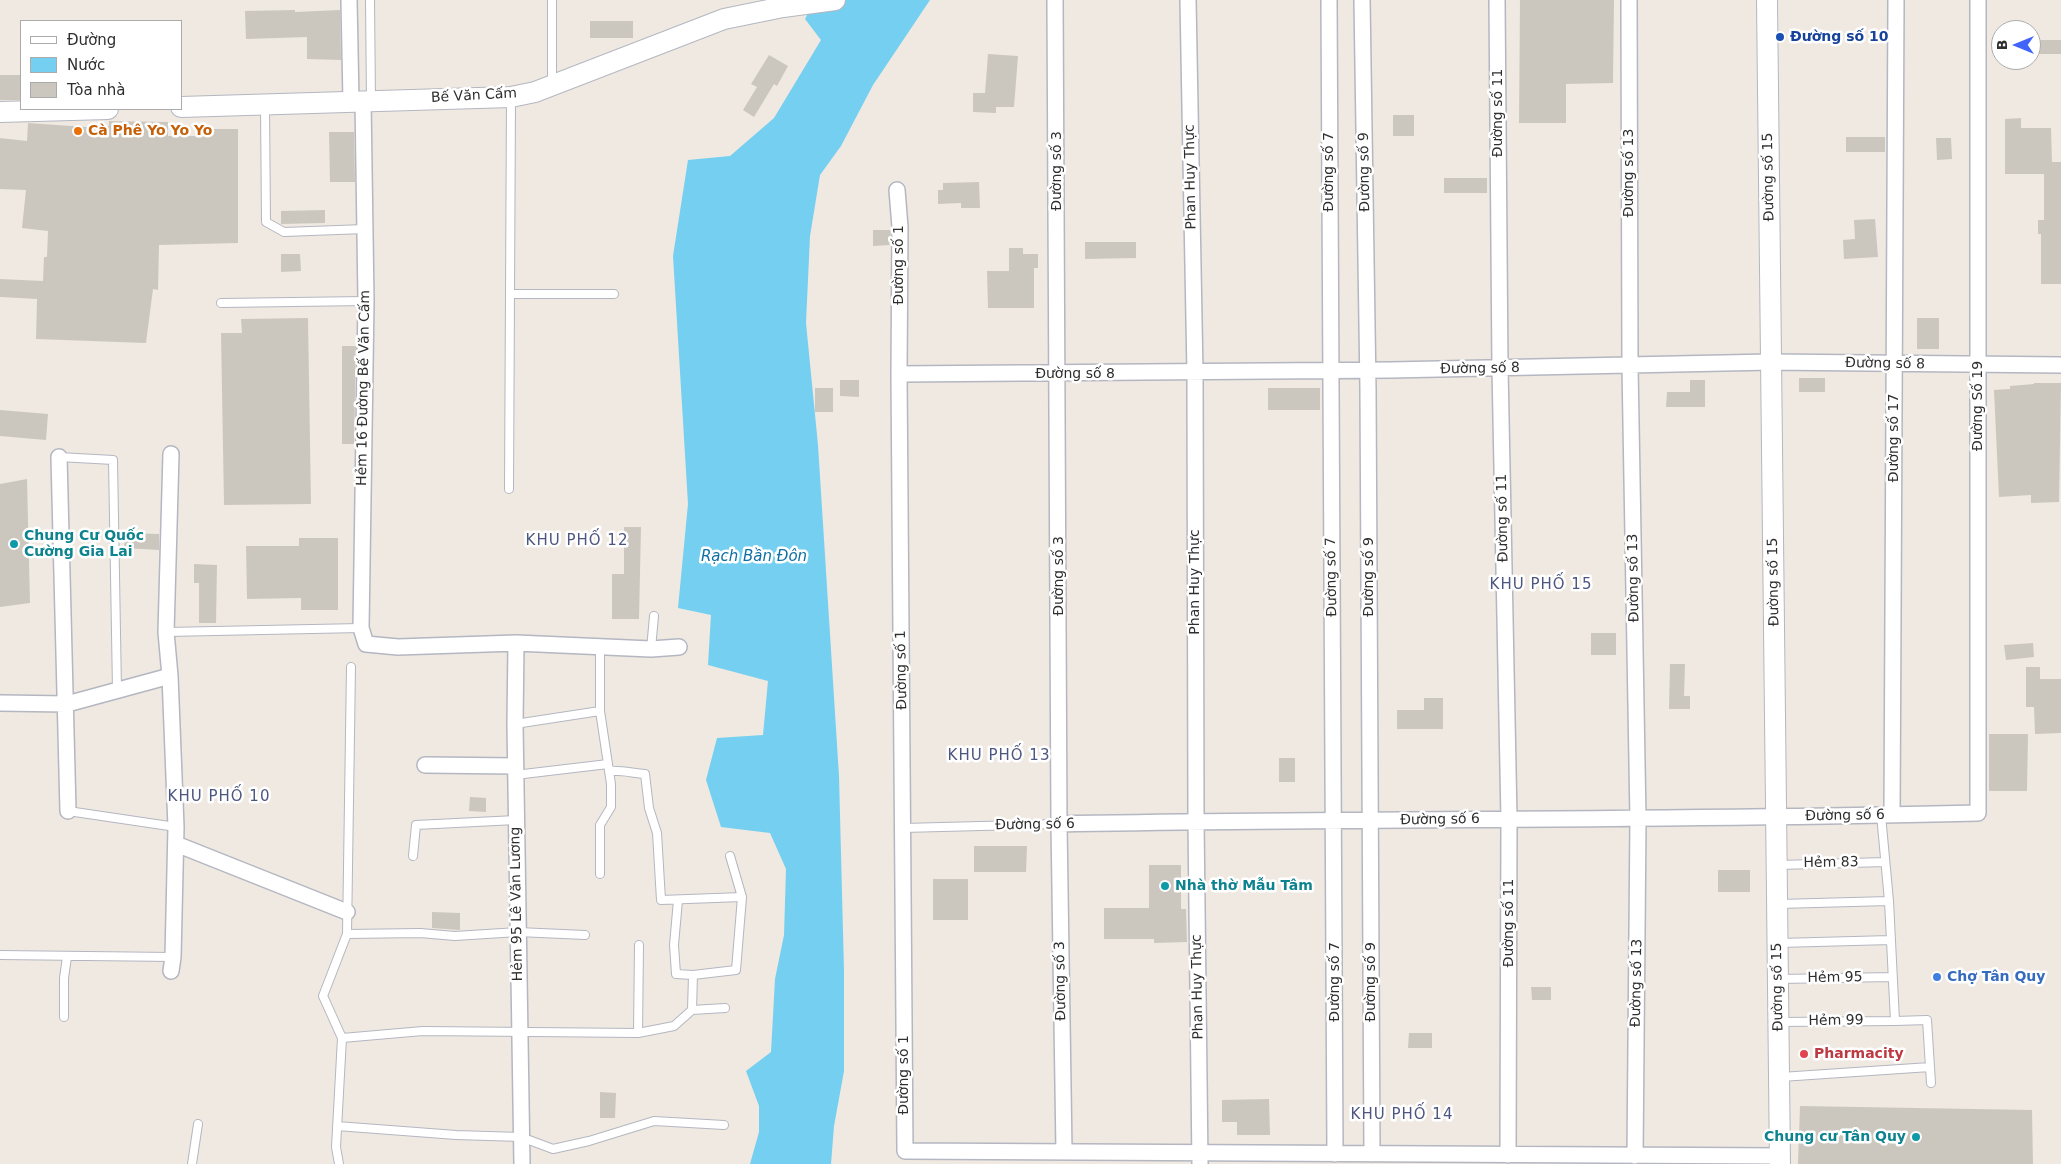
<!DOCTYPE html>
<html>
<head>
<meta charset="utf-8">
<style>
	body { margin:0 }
	#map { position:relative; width:2061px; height:1164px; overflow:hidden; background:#efe9e1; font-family:"DejaVu Sans",sans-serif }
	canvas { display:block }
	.legend { position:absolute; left:20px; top:20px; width:162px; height:90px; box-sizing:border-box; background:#fff; border:1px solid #ababab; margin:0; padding:6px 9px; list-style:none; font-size:15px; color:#2e2e2e }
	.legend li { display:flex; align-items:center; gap:10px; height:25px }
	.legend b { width:25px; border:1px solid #ababab }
	.north { position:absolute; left:1991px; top:20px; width:50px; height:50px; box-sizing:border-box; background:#fff; border:1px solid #ababab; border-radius:50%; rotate:270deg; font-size:14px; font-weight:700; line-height:20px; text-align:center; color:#2e2e2e }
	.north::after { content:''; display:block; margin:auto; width:18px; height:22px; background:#4264fb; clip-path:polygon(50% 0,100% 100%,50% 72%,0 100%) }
</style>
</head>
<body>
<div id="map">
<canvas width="2061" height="1164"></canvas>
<ul class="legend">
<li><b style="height:6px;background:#fff"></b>Đường</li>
<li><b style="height:14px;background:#75cff0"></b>Nước</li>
<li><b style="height:14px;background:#cbc7bf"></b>Tòa nhà</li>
</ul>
<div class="north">B</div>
</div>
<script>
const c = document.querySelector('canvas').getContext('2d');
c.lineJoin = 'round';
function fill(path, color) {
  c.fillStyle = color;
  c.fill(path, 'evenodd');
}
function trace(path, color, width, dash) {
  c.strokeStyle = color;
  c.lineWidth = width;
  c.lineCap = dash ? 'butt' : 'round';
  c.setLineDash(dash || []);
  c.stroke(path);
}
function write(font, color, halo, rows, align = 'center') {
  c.font = font + ' "DejaVu Sans",sans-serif';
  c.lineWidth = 5;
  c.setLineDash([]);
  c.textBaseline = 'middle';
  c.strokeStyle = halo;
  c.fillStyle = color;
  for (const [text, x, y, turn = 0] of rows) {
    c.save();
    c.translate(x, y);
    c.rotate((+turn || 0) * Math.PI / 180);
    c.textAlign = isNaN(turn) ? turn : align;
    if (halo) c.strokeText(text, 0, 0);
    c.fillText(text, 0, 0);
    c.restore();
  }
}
fill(new Path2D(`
	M815 0H930L873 85 841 146 820 175 810 236 806 323 818 445 839 776 844 971V1071L834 1126 831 1164H750L759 1132V1106L746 1071 771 1052 775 979 784 935 786 869 770 833 721 827 706 780 717 738 763 735 768 681 708 665 711 615 678 608 688 504 673 256 688 160 730 156 774 118 821 40 805 19Z`), '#75cff0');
fill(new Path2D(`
	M1520 0H1614L1613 83 1566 84V123H1519Z
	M295 10V12L340 10 341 60 307 59V37L246 39 245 11Z
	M590 21H633V38H590Z
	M2037 40H2061V54H2037Z
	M988 54 1018 56 1014 107H996V113L973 112V93H985Z
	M769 55 788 66 777 86 774 84 754 117 743 110 757 87 751 84Z
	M0 75H21V100H0Z
	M1393 115H1414V136H1393Z
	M2021 118V128H2051L2052 162H2061V284H2041V234H2038V220H2044V174H2005V119Z
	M109 121 168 122V136H209V129H238V243L159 245 158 290 153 289 146 343 36 339 37 299 0 297V279L43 281 44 257H47L48 231 22 228 26 190 0 189V138L27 141 28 123 85 127 109 126Z
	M329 132H354L355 182H330Z
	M1846 137H1885V152H1846Z
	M1936 138H1951L1952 159 1937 160Z
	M1444 178H1487V193H1444Z
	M979 182 980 208H961V203L938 204V190H943V183Z
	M325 210V223L281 224V211Z
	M1875 219 1878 257 1844 259 1843 240 1855 239 1854 220Z
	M873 230H891L890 245 873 246Z
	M1085 242H1136V258L1085 259Z
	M1009 248H1023V254H1038V268H1034V308H988L987 271H1009Z
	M281 254H300L301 271 281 272Z
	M308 318 311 504 224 505 221 333H242L241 319Z
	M1917 318H1939V349H1917Z
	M342 346H356L354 444H342Z
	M1799 378H1825V392H1799Z
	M840 380H859V397L840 396Z
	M1690 380H1705V407H1666L1667 392H1690Z
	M2034 383H2061L2059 502 2031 503V495L1999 497 1994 390 2010 389V386L2034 384Z
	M815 388H833V412H815Z
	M1268 388H1320V410H1268Z
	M0 410 48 414 46 440 0 436Z
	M27 479 30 603 0 607V484Z
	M624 527H641L639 619H612V574H624Z
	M125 533 159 534V550L124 548Z
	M299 538H338V610H301V598L247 599 246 546H299Z
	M194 564 217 565 216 623H199V583H194Z
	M1591 633H1616V655H1591Z
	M2033 643 2034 657 2006 660 2004 645Z
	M1670 664H1685L1684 696H1690V709H1669Z
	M2026 667H2040V679H2061V733L2035 734 2034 707H2026Z
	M1424 698H1443V729H1397V710H1424Z
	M1989 734H2028L2027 791H1989Z
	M1279 758H1295V782H1279Z
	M470 797 486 798V812L469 811Z
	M974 846H1027L1026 872H974Z
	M1149 865H1181V909H1186L1187 942 1154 943V939H1104V908H1149Z
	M1718 870H1750V892H1718Z
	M933 879H968V920H933Z
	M432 912 460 913V930L432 928Z
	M1531 987H1551V1000H1532Z
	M1409 1033H1432V1048H1408Z
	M600 1092 616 1093 615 1118H600Z
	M1269 1099 1270 1135H1237V1122H1222V1100Z
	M1800 1106 2032 1110 2033 1164H1798Z`), '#cbc7bf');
const service = new Path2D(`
	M370 0 371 101
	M552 83V0
	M265 106 266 222 284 232 365 229
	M510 294H614
	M221 303 366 301
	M59 457 113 460 117 690
	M509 489 511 99
	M166 632 361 628
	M651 649 654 616
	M515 724 600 711
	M609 771C622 770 632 773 645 774L649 808 657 833 661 900 742 897
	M515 775 608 764
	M68 811 176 827
	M1881 815 1889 901 1895 1021 1927 1020 1931 1083
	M903 828 1059 824
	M413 856 416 825 516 820
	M1779 865 1885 862
	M600 874V825L611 807V784L600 711V645
	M678 900 674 945 676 974 693 975 736 970 742 897 730 856
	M1779 904 1889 901
	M347 934 420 933 455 936 518 932 585 935
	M1779 943 1891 940
	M0 955 173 957
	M1780 979 1892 977
	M692 1010 693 975
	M64 1017V978L67 957
	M1780 1022 1895 1021
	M638 1033 639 945
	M342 1038 423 1031 638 1033 674 1026 692 1010 725 1008
	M1781 1077 1930 1067
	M337 1126 456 1135 521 1137 553 1149 589 1141 654 1121 724 1125
	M192 1164 198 1124
	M339 1164 336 1147 342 1038 323 996 347 934 351 667`);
const minor = new Path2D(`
	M349 0 351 101
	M1055 0 1059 824 1064 1152
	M1188 0 1195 373 1196 821 1200 1164
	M1329 0C1329 385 1335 769 1335 1154
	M1362 0 1368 389 1372 1154
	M1497 0 1500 368 1509 819 1508 1155
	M1629 0 1630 366 1638 819 1635 1156
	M363 101 366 301 361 628 366 644 398 647 516 643 651 649 679 647
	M897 190 900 227 899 374 905 1151 1779 1156
	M899 374 1391 370 1771 362 2061 365
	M171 454 166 632 170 676 176 827 173 957 171 971
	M59 457 68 811
	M516 643 515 724 522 1164
	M0 703 67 704 170 676
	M425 765 515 766
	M1892 815 1896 0
	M1059 824C1365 818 1671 821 1978 813V0
	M176 844 347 912`);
const tertiary = new Path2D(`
	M1767 0 1780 1164
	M181 107 511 97 535 92 724 19 783 7 835 0
	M0 112 108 109`);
trace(service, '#b4b7c1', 10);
trace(minor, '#b4b7c1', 18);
trace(tertiary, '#b4b7c1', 22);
trace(service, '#fff', 8);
trace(minor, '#fff', 15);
trace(tertiary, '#fff', 20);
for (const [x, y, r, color] of [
	[1780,37,5,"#1a4fb4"],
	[78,131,5,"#e8710a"],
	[14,544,5,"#0f9aa8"],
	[1165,886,5,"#0f9aa8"],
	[1937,977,5,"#3f7fe0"],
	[1804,1054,5,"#e0444e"],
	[1916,1137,5,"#0f9aa8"]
]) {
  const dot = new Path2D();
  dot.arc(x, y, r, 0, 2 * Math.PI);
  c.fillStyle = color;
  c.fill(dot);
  trace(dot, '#fff', 2);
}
write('bold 14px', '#164399', '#fff', [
	["Đường số 10",1790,37]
], 'left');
write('14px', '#2e2e2e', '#fff', [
	["Bế Văn Cấm",474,96,-3],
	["Đường số 11",1498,113,-90],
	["Đường số 3",1057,171,-90],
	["Đường số 7",1329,172,-90],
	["Đường số 9",1365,172,-91],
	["Đường số 13",1629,173,-90],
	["Phan Huy Thực",1191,177,-91],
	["Đường số 15",1769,177,-91],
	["Đường số 1",899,265,-90],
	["Đường số 8",1885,364,1],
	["Đường số 8",1480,369,-1],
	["Đường số 8",1075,374],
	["Hẻm 16 Đường Bế Văn Cấm",364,388,-89],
	["Đường Số 19",1978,406,-90],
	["Đường số 17",1894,438,-90],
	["Đường số 11",1503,518,-91],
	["Đường số 3",1059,576,-90],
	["Đường số 7",1332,577,-91],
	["Đường số 9",1369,577,-90],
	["Đường số 13",1634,578,-91],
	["Phan Huy Thực",1195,582,-90],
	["Đường số 15",1774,582,-91],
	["Đường số 1",902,670,-91],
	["Đường số 6",1845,816,-1],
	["Đường số 6",1440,820,-1],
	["Đường số 6",1035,825,-1],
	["Hẻm 83",1831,863,-1],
	["Hẻm 95 Lê Văn Lương",517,904,-91],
	["Đường số 11",1509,923,-90],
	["Hẻm 95",1835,978,-1],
	["Đường số 3",1061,981,-91],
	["Đường số 7",1335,982,-90],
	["Đường số 9",1371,982,-90],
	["Đường số 13",1637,983,-89],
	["Phan Huy Thực",1198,987,-91],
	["Đường số 15",1778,987,-91],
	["Hẻm 99",1836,1021,-1],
	["Đường số 1",904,1075,-90]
]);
write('bold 14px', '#c56008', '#fff', [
	["Cà Phê Yo Yo Yo",88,131]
], 'left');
write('bold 14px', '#0d838f', '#fff', [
	["Chung Cư Quốc",24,536],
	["Cường Gia Lai",24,552],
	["Nhà thờ Mẫu Tâm",1175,886],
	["Chung cư Tân Quy",1906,1137,"right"]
], 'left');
write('bold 14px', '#366cbe', '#fff', [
	["Chợ Tân Quy",1947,977]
], 'left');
write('bold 14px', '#be3a42', '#fff', [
	["Pharmacity",1814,1054]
], 'left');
c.letterSpacing = '1px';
write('15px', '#4d5680', '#fff', [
	["KHU PHỐ 12",577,541],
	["KHU PHỐ 15",1541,585],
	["KHU PHỐ 13",999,756],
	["KHU PHỐ 10",219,797],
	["KHU PHỐ 14",1402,1115]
]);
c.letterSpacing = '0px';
write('italic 15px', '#0d6fa3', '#fff', [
	["Rạch Bần Đôn",754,557]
]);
</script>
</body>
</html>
